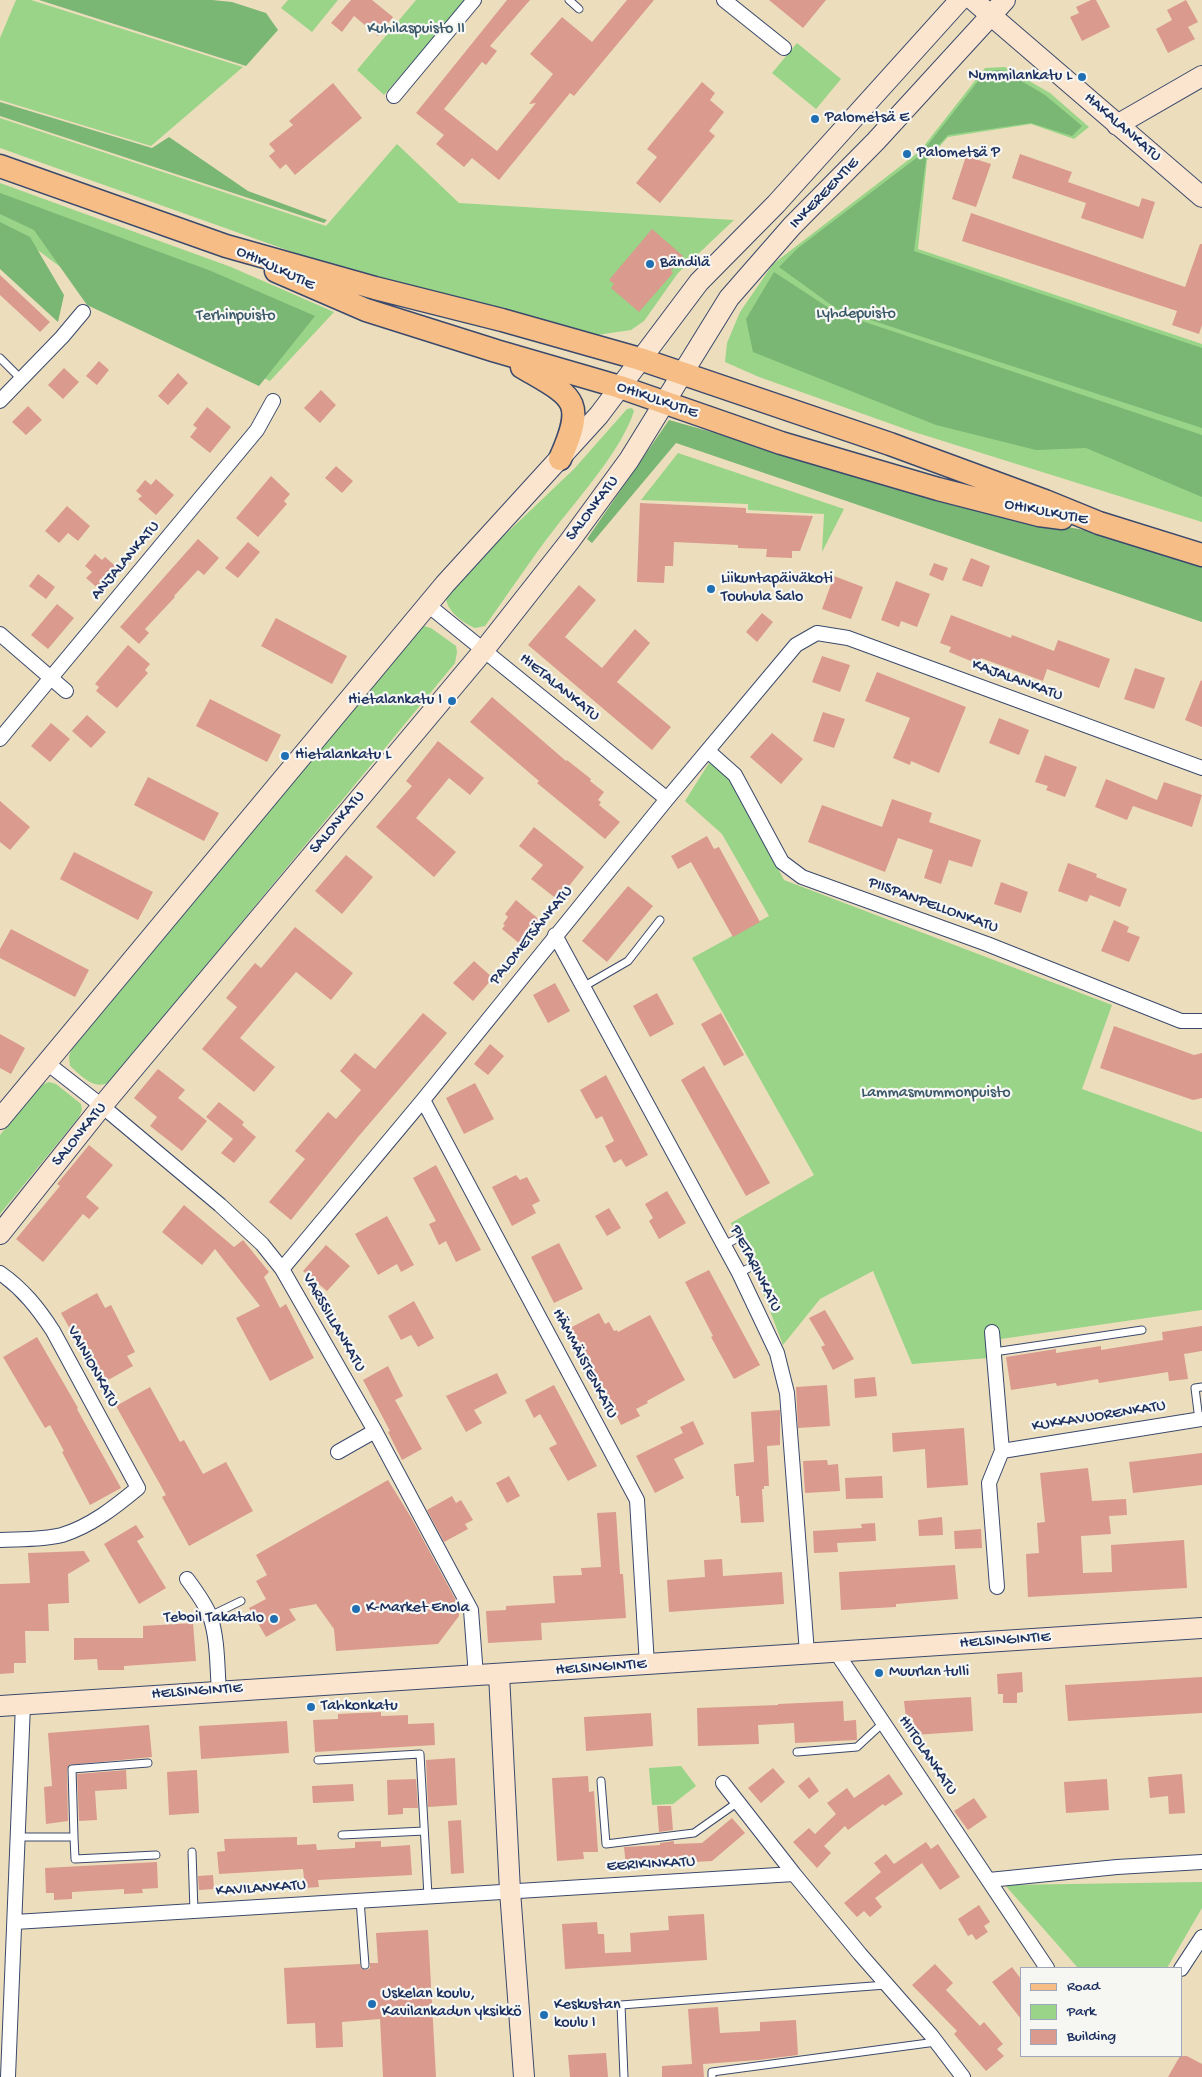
<!DOCTYPE html>
<html>
<head>
<meta charset="utf-8">
<style>
	body { margin:0 }
	#map { position:relative; width:1202px; height:2077px; overflow:hidden; background:#ecdebc; font-family:"Gochi Hand",sans-serif }
	canvas { display:block }
	.legend { position:absolute; left:1020px; top:1967px; width:162px; height:90px; box-sizing:border-box; background:#f6f6f2; border:1px solid #9ea6b7; margin:0; padding:6px 9px; list-style:none; font-size:15px; color:#1b2f5e }
	.legend li { display:flex; align-items:center; gap:10px; height:25px }
	.legend b { width:25px; border:1px solid #9ea6b7 }
</style>
</head>
<body>
<div id="map">
<canvas width="1202" height="2077"></canvas>
<ul class="legend">
<li><b style="height:6px;background:#f6be86"></b>Road</li>
<li><b style="height:14px;background:#99d488"></b>Park</li>
<li><b style="height:14px;background:#da9a8e"></b>Building</li>
</ul>
</div>
<script>
const c = document.querySelector('canvas').getContext('2d');
c.lineJoin = 'round';
function fill(path, color) {
  c.fillStyle = color;
  c.fill(path, 'evenodd');
}
function trace(path, color, width, dash) {
  c.strokeStyle = color;
  c.lineWidth = width;
  c.lineCap = dash ? 'butt' : 'round';
  c.setLineDash(dash || []);
  c.stroke(path);
}
function write(font, color, halo, rows, align = 'center') {
  c.font = font + ' "Gochi Hand",sans-serif';
  c.lineWidth = 4.5;
  c.setLineDash([]);
  c.textBaseline = 'middle';
  c.strokeStyle = halo;
  c.fillStyle = color;
  for (const [text, x, y, turn = 0] of rows) {
    c.save();
    c.translate(x, y);
    c.rotate((+turn || 0) * Math.PI / 180);
    c.textAlign = isNaN(turn) ? turn : align;
    if (halo) c.strokeText(text, 0, 0);
    c.fillText(text, 0, 0);
    c.restore();
  }
}
fill(new Path2D(`
	M16 0H31L243 67 151 146 0 100V38Z
	M288 0H338L312 32 281 8Z
	M416 0H466L384 95 357 70Z
	M797 43 841 79 816 109 772 73Z
	M1005 67 1050 93 1089 127 1074 139 1031 124 948 137 927 160 918 249 1202 344V522L911 431 759 377 725 362 727 343 740 312 773 264 920 151 985 68Z
	M0 118 326 226 397 144 459 203 734 220 678 273 644 321 631 330 597 335 504 309 396 286 318 261 0 148Z
	M0 183 231 267 334 312 270 381 101 306 86 286 8 228 0 225Z
	M632 408 634 411C622 449 581 495 556 527 531 559 509 593 485 626L475 628C463 623 447 611 446 598L469 569 574 469 627 409Z
	M678 453 844 509 822 552 824 514 748 510V504L641 500Z
	M424 626 431 628 456 646 457 652 455 663 110 1082C94 1091 82 1076 70 1066L69 1056 72 1049 414 633Z
	M709 763 731 778 784 880 1112 1005 1082 1089 1202 1132V1310L1001 1339 1002 1357 912 1364 873 1271 820 1299 783 1345 753 1266 731 1223 814 1175 692 958 769 916 722 834 685 801Z
	M49 1082 56 1084 81 1104 82 1110 79 1117 0 1214V1135L41 1085Z
	M681 1766 696 1786 673 1804 652 1805 649 1768Z
	M1202 1882V1908L1167 1968H1078L1005 1885Z`), '#99d488');
fill(new Path2D(`
	M39 0H212L232 2 266 13 278 30 246 66Z
	M1003 70 1045 95 1082 126 1072 136 1031 123 948 135 926 159 914 251 1202 348V428L837 309 779 267 798 248 919 156 986 71Z
	M0 102 152 148 169 137 248 191 327 220 324 223 0 116Z
	M0 193 211 271 315 316 259 386 87 305 34 230 0 214Z
	M0 222 30 237 64 295 58 322 0 269Z
	M774 272 835 312 1202 435V497L1086 448 1036 450 936 425 753 352 746 319Z
	M669 420 1013 517 1106 534 1202 565V622L676 443 592 543 587 539Z`), '#7ab674');
fill(new Path2D(`
	M351 0H372L393 17 378 36 354 16 342 32 331 23Z
	M507 0H530L490 46 497 51 486 65 482 62 444 109 497 151 536 103 529 104 553 74 530 54 562 17 592 42 627 0H654L574 96 570 93 499 180 472 158 464 167 436 144 444 135 416 113Z
	M769 0H826L803 28Z
	M1091 0H1096L1110 27 1082 41 1070 17 1079 13 1076 7Z
	M1186 0 1198 22 1188 27 1195 39 1168 53 1156 29 1172 20 1167 10Z
	M702 82 715 93 710 100 724 112 709 131 715 136 660 203 636 183 657 157 647 149Z
	M333 83 362 118 295 175 286 164 280 169 269 156 275 151 269 144 293 125 289 121Z
	M1020 154 1072 172 1068 182 1139 207 1142 198 1155 202 1143 239 1081 218 1086 203 1012 178Z
	M966 156 991 164 976 207 952 199Z
	M971 213 1185 287 1200 244H1202V325L1199 334 1172 325 1177 311 962 241Z
	M652 229 683 256 671 271 673 273 639 312 611 288 614 284 609 280Z
	M0 275 50 322 40 332 0 295Z
	M99 361 109 370 97 385 86 376Z
	M64 368 79 382 63 399 48 385Z
	M178 373 188 383 168 405 158 396Z
	M321 390 336 405 320 423 304 408Z
	M28 406 42 420 26 435 12 422Z
	M207 407 231 427 210 453 190 437 197 428 193 425Z
	M336 466 353 481 342 493 325 478Z
	M271 476 290 494 284 501 287 504 258 537 236 518Z
	M156 479 174 495 156 515 138 499 142 496 136 491 145 480 151 485Z
	M640 503 746 508V513L813 516 800 551H792V558L766 557 767 549 738 548V545L674 542 673 566H665L664 583 637 582Z
	M67 506 90 526 78 541 68 533 59 543 45 531Z
	M198 539 219 558 204 575 198 570 174 596 175 597 145 629 149 633 139 644 120 627Z
	M248 542 260 552 238 578 225 568Z
	M95 554 102 560 105 557 120 570 101 591 86 578 92 572 85 566Z
	M971 558 990 566 982 587 962 580Z
	M934 563 948 568 943 581 929 575Z
	M38 574 55 587 46 599 29 586Z
	M834 576 863 587 851 619 822 609Z
	M896 581 930 594 917 627 901 621 899 627 881 620Z
	M579 585 596 600 565 637 602 668 635 629 650 643 617 682 671 727 652 750 528 645Z
	M57 604 74 618 48 649 31 635Z
	M762 613 773 622 757 642 746 632Z
	M951 615 1011 638 1012 635 1054 651 1058 640 1110 659 1099 688 1047 669 1043 681 981 658 978 664 949 652 951 647 940 643Z
	M276 618 347 656 332 684 261 646Z
	M128 645 150 664 145 670 148 673 117 708 96 691 99 687 95 684Z
	M822 656 850 665 840 692 812 682Z
	M1135 668 1165 678 1154 709 1124 699Z
	M877 672 966 707 939 773 911 761 910 765 893 758 910 718 865 701Z
	M1201 680 1202 681V727L1185 720Z
	M492 697 566 761 567 760 591 779 590 781 604 792 598 800 601 802 599 805 620 822 605 839 537 783 539 781 470 722Z
	M210 699 281 735 267 762 196 726Z
	M823 712 845 719 834 748 813 741Z
	M87 715 106 732 91 748 72 731Z
	M999 718 1029 730 1019 755 989 743Z
	M51 723 70 739 50 762 31 746Z
	M772 733 803 759 781 784 750 757Z
	M438 741 484 778 470 795 449 778 416 818 456 852 434 877 376 827 412 786 406 781Z
	M1045 755 1077 767 1065 797 1046 790 1048 786 1035 782Z
	M148 777 219 813 204 841 134 805Z
	M1106 779 1157 800 1164 782 1202 795 1192 827 1133 806 1127 820 1095 807Z
	M892 799 932 813 929 822 981 840 972 867 949 860 941 884 924 878 933 850 898 838 885 872 808 842 822 805 882 827Z
	M0 801 30 827 10 850 0 842Z
	M534 827 584 867 558 900 531 879 543 865 519 846Z
	M707 836 714 849 719 847 760 922 733 937 691 862 678 869 671 856Z
	M74 852 153 892 138 920 60 879Z
	M346 855 373 877 342 914 315 891Z
	M1068 863 1097 874 1096 877 1127 889 1120 907 1090 895 1087 902 1058 891Z
	M1001 882 1028 892 1021 913 994 904Z
	M628 886 653 906 607 962 582 941Z
	M516 900 541 921 520 944 502 929 505 925 503 924 508 917 505 914Z
	M1114 920 1129 927 1127 932 1140 937 1129 962 1101 951Z
	M295 927 353 973 331 1000 296 972 240 1038 275 1067 254 1092 202 1049 237 1007 226 998 255 963 261 968Z
	M11 929 89 970 75 997 0 958V949Z
	M474 961 493 978 473 1001 453 983Z
	M555 983 570 1011 548 1023 533 995Z
	M657 993 674 1024 650 1037 633 1006Z
	M423 1013 447 1033 358 1137 291 1220 269 1202 305 1159 295 1151 328 1112 336 1119 361 1090 340 1071 355 1053 375 1069Z
	M721 1013 744 1055 724 1066 701 1024Z
	M1114 1026 1194 1055 1202 1053V1098L1193 1100 1100 1068Z
	M0 1034 25 1048 11 1074 0 1068Z
	M490 1044 504 1056 488 1075 474 1064Z
	M704 1066 770 1183 746 1196 681 1080Z
	M158 1069 185 1090 178 1098 207 1121 182 1151 150 1126 157 1117 134 1098Z
	M606 1075 648 1155 626 1167 621 1159 614 1163 605 1146 614 1141 602 1116 596 1119 580 1090Z
	M475 1083 494 1119 464 1134 446 1098Z
	M219 1102 244 1122 242 1125 256 1137 234 1163 221 1153 233 1139 206 1117Z
	M89 1145 113 1165 86 1197 99 1208 89 1219 83 1214 43 1262 16 1239 60 1186 57 1184Z
	M436 1165 481 1250 456 1262 446 1241 439 1245 429 1224 436 1221 413 1178Z
	M516 1175 520 1180 527 1177 540 1201 532 1205 536 1213 512 1226 492 1187Z
	M667 1191 686 1223 659 1239 649 1221 653 1218 645 1204Z
	M184 1205 234 1247 243 1240 269 1272 264 1277 280 1308 286 1304 314 1358 270 1381 236 1318 260 1306 215 1249 202 1265 162 1232Z
	M609 1208 621 1228 607 1236 595 1216Z
	M387 1216 414 1265 401 1272 397 1264 378 1275 355 1234Z
	M559 1243 583 1289 554 1303 531 1257Z
	M326 1245 350 1266 327 1291 303 1271Z
	M709 1270 760 1365 734 1379 711 1337 713 1336 685 1282Z
	M97 1293 105 1308 111 1305 135 1352 127 1356 133 1366 101 1384 61 1313Z
	M414 1301 434 1338 418 1347 411 1335 401 1340 388 1316Z
	M825 1310 854 1359 833 1370 821 1347 825 1345 809 1318Z
	M599 1313 605 1324 609 1322 614 1331 617 1330 618 1332 650 1315 685 1380 647 1401 648 1403 636 1409 640 1416 621 1425 596 1373 592 1375 568 1329Z
	M1202 1326V1351L1184 1354 1188 1379 1169 1381 1168 1372 1099 1383 1098 1379 1057 1386 1056 1383 1011 1390 1006 1357 1056 1349V1353L1101 1346V1350L1163 1340 1162 1332Z
	M37 1337 78 1408 77 1409 121 1488 90 1505 62 1452 64 1451 50 1425 45 1428 3 1357Z
	M388 1366 403 1396 395 1400 422 1449 402 1460 388 1432 390 1431 363 1380Z
	M497 1373 507 1393 474 1410 482 1423 466 1432 446 1396Z
	M875 1377 877 1396 855 1398 854 1379Z
	M554 1385 597 1466 568 1481 549 1448 557 1444 540 1414 534 1418 525 1400Z
	M827 1385 830 1426 798 1428 796 1387Z
	M150 1387 180 1442 184 1440 203 1474 226 1462 253 1511 189 1546 162 1497 166 1495 116 1406Z
	M780 1410V1445L767 1446 769 1486H764V1489H762L764 1522 741 1523 739 1496H736L734 1464 754 1462 751 1412Z
	M693 1421 704 1444 674 1459 684 1478 655 1493 636 1456 683 1433 680 1427Z
	M964 1428 968 1485 927 1488 925 1449 893 1452 892 1433Z
	M1202 1453V1485L1133 1493 1129 1462Z
	M827 1460 828 1465 838 1464 840 1491 805 1493 803 1461Z
	M1088 1468 1092 1501 1126 1499 1127 1515 1109 1516 1111 1534 1081 1536 1083 1573 1112 1572 1111 1545 1184 1540 1187 1588 1028 1597 1026 1554 1039 1553 1037 1523 1045 1522 1040 1473Z
	M509 1476 520 1496 507 1503 496 1483Z
	M882 1476 883 1498 846 1499 845 1478Z
	M388 1480 412 1519 459 1606V1616L438 1644 336 1651 334 1629 316 1604 289 1609 296 1620 266 1637 249 1608 266 1599 256 1581 267 1575 256 1555Z
	M452 1496 456 1503 461 1500 473 1520 465 1524 468 1529 444 1542 427 1510Z
	M616 1512 620 1574H623L626 1618 541 1623 542 1640 488 1643 486 1611 506 1610V1606L555 1603 553 1576 582 1575 581 1568 601 1567 597 1513Z
	M942 1517 943 1535 919 1536 918 1520Z
	M875 1523 876 1541 837 1543 838 1552 814 1553 813 1531 862 1528 861 1524Z
	M136 1525 144 1537 137 1541 166 1588 139 1604 104 1544Z
	M981 1529 982 1548 955 1549 954 1531Z
	M84 1551 90 1561 68 1574 69 1603 48 1604 49 1631H25L26 1663H14V1673L0 1674V1584L30 1583 28 1553Z
	M722 1559 723 1576 782 1572 784 1604 669 1612 667 1580 705 1577 704 1560Z
	M955 1565 958 1599 896 1604V1607L841 1610 839 1572Z
	M193 1623 196 1661 124 1666V1670H98L97 1659 74 1660V1638H143V1626Z
	M1022 1672 1023 1692 1017 1693V1703H1003V1694H998L997 1674Z
	M1202 1677V1713L1068 1721 1065 1685Z
	M971 1697 973 1731 914 1735 913 1718H906L904 1701Z
	M843 1701 844 1721 856 1720 857 1740 795 1743 794 1723 758 1725 759 1744 698 1746 697 1708 778 1705V1704Z
	M381 1712V1716L408 1715V1724L434 1723 435 1745 315 1752 313 1720 338 1719V1714Z
	M651 1713 653 1746 586 1751 584 1717Z
	M287 1721 289 1753 201 1759 199 1726Z
	M149 1725 152 1757 69 1765 67 1769 68 1821 46 1824 44 1787 52 1786 48 1733Z
	M455 1758 457 1805 428 1807 426 1760Z
	M773 1768 785 1782 761 1803 748 1788Z
	M126 1770 127 1789 95 1791 97 1820 79 1821 77 1774Z
	M197 1770 199 1813 169 1815 167 1772Z
	M889 1774 903 1794 885 1806 883 1804 848 1830 845 1826 824 1846 831 1853 817 1868 793 1842 809 1828 815 1834 836 1814 827 1803 847 1788 854 1798Z
	M1182 1774 1185 1813 1169 1814 1168 1796 1150 1798 1148 1777Z
	M588 1776 589 1792 594 1791 598 1852H583L584 1859 557 1861 552 1778Z
	M809 1777 819 1791 809 1799 798 1786Z
	M416 1779 418 1808H403V1814L388 1815 387 1780Z
	M1107 1779 1109 1810 1066 1813 1064 1782Z
	M353 1784 354 1801 313 1803 312 1786Z
	M974 1798 987 1817 968 1830 954 1811Z
	M657 1806H671L673 1830 659 1832Z
	M732 1818 745 1833 712 1861 626 1866 624 1847 660 1845V1843L674 1841V1844L702 1843Z
	M461 1820 464 1873 451 1874 448 1821Z
	M297 1837V1845L316 1844 317 1850 355 1848V1842L381 1841V1847L410 1845 412 1875 318 1880 319 1887 305 1888 303 1869 219 1874 217 1852 225 1851 224 1839Z
	M926 1842 931 1849 938 1844 960 1877 940 1890 922 1863 875 1898 882 1907 870 1917 864 1911 857 1917 844 1903 881 1872 874 1863 886 1854 894 1864Z
	M157 1862 158 1888 142 1889 143 1893 124 1894V1889L72 1892V1899L54 1900V1893H46L45 1868Z
	M213 1875 214 1889 199 1890 198 1876Z
	M979 1905 990 1922 984 1926 988 1932 976 1940 972 1934 968 1936 958 1919Z
	M704 1914 707 1960 565 1969 562 1924 597 1922 598 1934H604L605 1953 631 1952 630 1933 669 1930 668 1916Z
	M428 1930 436 2077H383L380 2019 342 2022 343 2047 316 2048 315 2023 287 2024 284 1968 360 1964 361 1968 366 1970 370 1968V1963H378L376 1933Z
	M935 1964 953 1983 946 1990 980 2026 984 2022 1003 2044 997 2049 1004 2056 986 2071 954 2034 957 2031 912 1985Z
	M1012 1967 1021 1979V2019L992 1982Z
	M718 2007 720 2033 760 2031V2022L796 2020 798 2055 758 2060 703 2064 704 2077H662V2066L692 2064 688 2009Z
	M606 2053 608 2077H570L568 2055Z
	M1180 2056H1187L1202 2064V2077H1168Z`), '#da9a8e');
const lane = new Path2D(`
	M569 0 579 9
	M0 358 21 379
	M583 987 628 961 660 920
	M724 1245 738 1238
	M739 1273 753 1266
	M994 1352 1142 1330
	M1199 1420 1195 1388 1202 1387
	M210 1616 241 1601
	M797 1752 857 1747 884 1722
	M318 1760 420 1754 428 1896
	M601 1781 606 1844 694 1833 738 1802
	M342 1835 424 1831
	M18 1837H74L72 1769 148 1763
	M74 1837 75 1859 156 1855
	M192 1852 194 1911
	M360 1900 365 1965
	M624 2077 621 2005 886 1985
	M712 2077V2072L936 2042`);
const street = new Path2D(`
	M724 0 784 48
	M394 96 474 0
	M0 401 62 337 83 312
	M428 605 667 799
	M0 634 66 691
	M0 739 257 430 273 401
	M708 751 735 775 782 862 802 877 987 944 1181 1021H1202
	M555 935 739 1273 777 1353 787 1393 807 1653
	M47 1063 102 1106 220 1205 262 1244 282 1269 375 1431 471 1610 476 1676
	M423 1100 637 1500 647 1665
	M282 1269 423 1100 667 799 796 645 817 633 848 638 1202 768
	M0 1273C23 1289 38 1308 53 1331L138 1488C115 1507 91 1526 62 1535 42 1540 20 1539 0 1540
	M992 1332 1002 1451 989 1483 997 1587
	M1002 1451 1202 1419
	M338 1452 375 1431
	M187 1579C196 1591 205 1603 210 1616 218 1639 217 1667 219 1691
	M836 1652 1047 1968
	M723 1783 794 1874
	M989 1880 1117 1867 1202 1862
	M15 1922 794 1874 860 1954 931 2035 963 2077
	M1181 1969 1202 1937
	M8 2077 23 1704`);
const secondary = new Path2D(`
	M973 0 1202 197
	M1117 125 1202 76
	M0 1119 445 584 599 415 699 282 776 204 960 0
	M0 1234 102 1106 484 650 569 542 629 460 729 298 792 226 876 141 1005 0
	M499 1674 510 1891 524 2077
	M0 1706 1202 1628`);
const primary = new Path2D(`
	M0 166 226 246 375 288 502 320 640 359 890 444 1045 501 1099 523 1202 555
	M276 271 366 310 496 351 620 387 781 443 938 489 1039 515 1062 518
	M522 367C573 397 587 399 560 459`);
trace(lane, '#3a496c', 9);
trace(street, '#3a496c', 16);
trace(secondary, '#3a496c', 22);
trace(primary, '#3a496c', 25);
trace(lane, '#fff', 7);
trace(street, '#fff', 14);
trace(secondary, '#fbe5cf', 20);
trace(primary, '#f6be86', 22);
for (const [x, y, r, color] of [
	[1082,77,5,"#1f6fb2"],
	[815,119,5,"#1f6fb2"],
	[907,154,5,"#1f6fb2"],
	[650,264,5,"#1f6fb2"],
	[711,589,5,"#1f6fb2"],
	[452,701,5,"#1f6fb2"],
	[285,756,5,"#1f6fb2"],
	[356,1609,5,"#1f6fb2"],
	[274,1619,5,"#1f6fb2"],
	[879,1673,5,"#1f6fb2"],
	[311,1707,5,"#1f6fb2"],
	[372,2004,5,"#1f6fb2"],
	[544,2015,5,"#1f6fb2"]
]) {
  const dot = new Path2D();
  dot.arc(x, y, r, 0, 2 * Math.PI);
  c.fillStyle = color;
  c.fill(dot);
  trace(dot, '#f6f6f2', 2);
}
write('16px', '#3a5868', '#f6f6f2', [
	["Kuhilaspuisto II",416,30],
	["Lyhdepuisto",856,315],
	["Terhinpuisto",236,317],
	["Lammasmummonpuisto",936,1094]
]);
write('16px', '#1b2f5e', '#f6f6f2', [
	["Nummilankatu L",1072,77,"right"],
	["Palometsä E",825,119],
	["Palometsä P",917,154],
	["Bändilä",660,264],
	["Liikuntapäiväkoti",721,580],
	["Touhula Salo",721,598],
	["Hietalankatu I",442,701,"right"],
	["Hietalankatu L",295,756],
	["K-Market Enola",366,1609],
	["Teboil Takatalo",264,1619,"right"],
	["Muurlan tulli",889,1673],
	["Tahkonkatu",321,1707],
	["Uskelan koulu,",382,1995],
	["Kavilankadun yksikkö",382,2013],
	["Keskustan",554,2006],
	["koulu I",554,2024]
], 'left');
write('16px', '#1b2f5e', '#f6f6f2', [
	["HAKALANKATU",1122,128,41],
	["INKEREENTIE",825,194,-46],
	["OHIKULKUTIE",275,269,25],
	["OHIKULKUTIE",657,401,19],
	["SALONKATU",593,509,-53],
	["OHIKULKUTIE",1046,513,11],
	["ANJALANKATU",126,561,-50],
	["KAJALANKATU",1017,681,20],
	["HIETALANKATU",559,688,39],
	["SALONKATU",338,823,-50],
	["PIISPANPELLONKATU",933,906,20],
	["PALOMETSÄNKATU",532,936,-51],
	["SALONKATU",80,1135,-51],
	["PIETARINKATU",755,1269,63],
	["VARSSILLANKATU",333,1323,60],
	["HÄMMÄISTENKATU",584,1364,62],
	["VAINIONKATU",92,1367,61],
	["KUKKAVUORENKATU",1099,1417,-9],
	["HELSINGINTIE",1005,1641,-4],
	["HELSINGINTIE",601,1668,-4],
	["HELSINGINTIE",197,1692,-4],
	["HIITOLANKATU",927,1756,56],
	["EERIKINKATU",651,1865,-3],
	["KAVILANKATU",261,1889,-4]
]);
</script>
</body>
</html>
